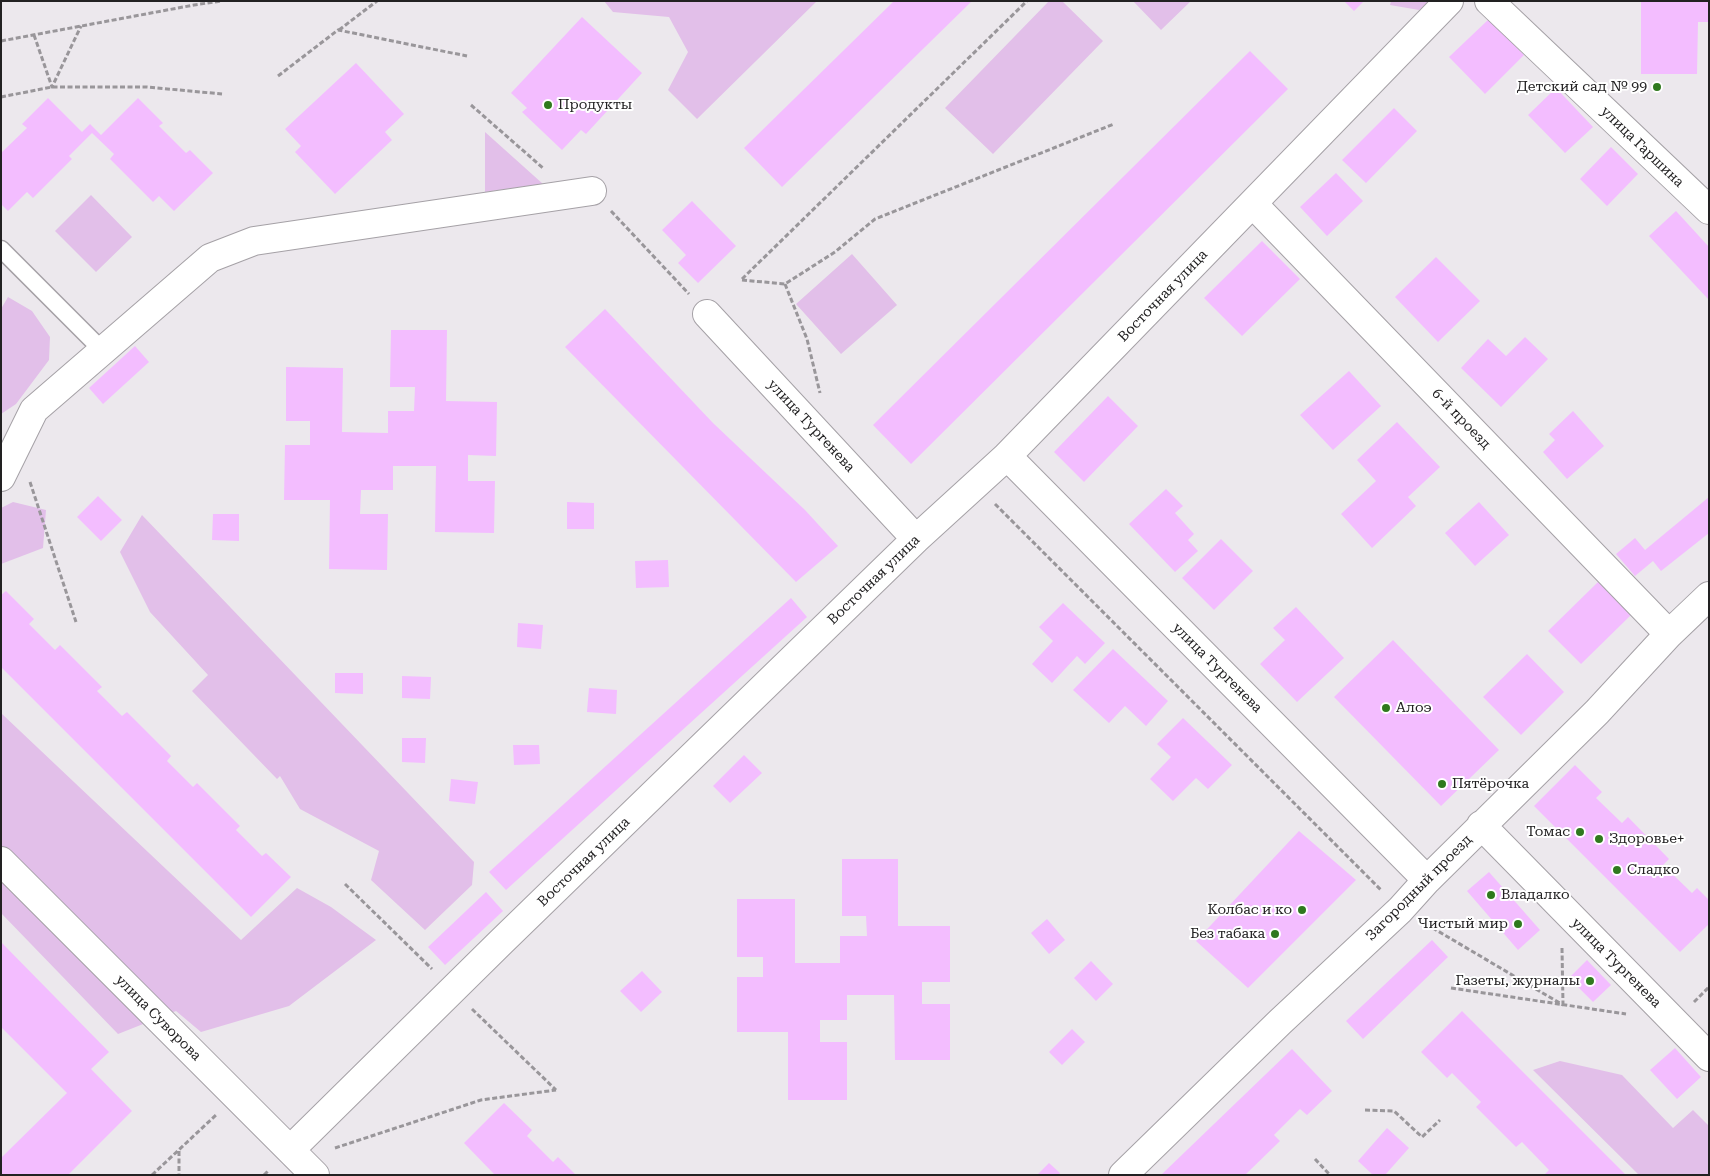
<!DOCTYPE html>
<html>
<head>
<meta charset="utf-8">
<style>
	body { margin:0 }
	#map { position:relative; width:1710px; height:1176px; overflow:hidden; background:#ece8ed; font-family:"Roboto Serif",serif }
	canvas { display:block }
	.frame { position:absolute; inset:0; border:2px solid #222122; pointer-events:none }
</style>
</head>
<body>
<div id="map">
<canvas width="1710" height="1176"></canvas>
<div class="frame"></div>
</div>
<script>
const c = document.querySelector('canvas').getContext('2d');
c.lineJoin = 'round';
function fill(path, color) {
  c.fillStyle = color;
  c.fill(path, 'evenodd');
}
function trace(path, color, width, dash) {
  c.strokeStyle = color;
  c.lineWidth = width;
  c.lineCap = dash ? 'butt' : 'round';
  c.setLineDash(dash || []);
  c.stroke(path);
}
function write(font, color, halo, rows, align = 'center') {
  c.font = font + ' "Roboto Serif",serif';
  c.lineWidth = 4;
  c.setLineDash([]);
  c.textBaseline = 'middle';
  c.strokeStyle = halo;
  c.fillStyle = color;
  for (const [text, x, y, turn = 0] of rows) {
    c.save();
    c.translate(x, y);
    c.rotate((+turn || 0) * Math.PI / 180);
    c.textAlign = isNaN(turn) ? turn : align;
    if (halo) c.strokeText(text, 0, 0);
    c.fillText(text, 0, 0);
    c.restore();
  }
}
fill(new Path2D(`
	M604 1H817L697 119 668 90 688 52 669 17 613 12Z
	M1049 1H1062L1103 41 993 154 945 108Z
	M1133 1H1191L1161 30Z
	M1391 1H1430L1419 10 1390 5Z
	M485 132 543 184 485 192Z
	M91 195 132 237 96 272 55 231Z
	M852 254 897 305 841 354 796 304Z
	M8 297 32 311 50 337 49 360 16 404 1 414V309Z
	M13 502 46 510 43 548 1 564V508Z
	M142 515 474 862 472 885 425 930 371 880 379 851 300 809 280 776 277 779 192 691 208 675 150 612 120 552Z
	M1 713 241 940 297 888 331 907 376 940 289 1006 201 1032 176 1011 118 1034 1 913Z
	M1560 1061 1622 1075 1673 1128 1693 1110 1709 1126V1175H1639L1533 1070Z`), '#e2bfe9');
fill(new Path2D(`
	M894 1H972L782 187 744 148Z
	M1344 1H1364L1354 11Z
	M1641 1H1709V22H1698L1697 74H1641Z
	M582 17 642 73 586 134 581 130 562 150 522 112 527 108 511 93Z
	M1489 19 1524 55 1485 94 1449 57Z
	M1250 51 1288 89 911 464 873 425Z
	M356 63 404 114 385 132 392 140 335 194 295 152 301 146 285 129Z
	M1556 88 1593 127 1565 153 1528 115Z
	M48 98 82 132 90 124 101 135 138 98 163 123 159 126 186 153 190 150 213 173 174 211 159 196 153 202 110 159 114 154 92 133 69 156 72 159 33 198 27 192 8 211 1 204V153L27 128 22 124Z
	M1394 108 1417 131 1366 183 1342 160Z
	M1611 147 1638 174 1607 206 1580 179Z
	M1336 173 1363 201 1327 236 1300 207Z
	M692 201 736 246 698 283 678 263 686 255 662 230Z
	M1676 211 1709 247V300L1649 236Z
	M1262 241 1300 279 1242 336 1204 298Z
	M1436 257 1480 301 1438 342 1395 297Z
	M605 309 713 423 805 510 838 546 796 582 565 347Z
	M391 330H447L446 401 497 402 496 456 468 455V481H495L494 533 435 532 436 466H393V490H361L360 514H388L387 570 329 569 330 500H284L285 445H310V421H286V367L343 368 342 432 388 433V411H414L415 387H390Z
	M1525 337 1548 359 1501 407 1461 368 1488 339 1506 356Z
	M135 346 149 362 103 404 89 388Z
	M1349 371 1381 406 1333 450 1300 415Z
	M1108 396 1138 426 1084 482 1054 452Z
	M1573 411 1604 446 1567 479 1543 452 1555 440 1549 434Z
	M1397 422 1440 467 1408 497 1416 506 1372 548 1341 514 1376 481 1357 460Z
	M1166 489 1183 506 1175 513 1194 534 1188 540 1198 551 1175 572 1129 524Z
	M98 496 122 520 101 541 77 517Z
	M1709 497V533L1661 571 1653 561 1635 576 1616 554 1635 538 1645 550Z
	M567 502 594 503V529H567Z
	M1479 502 1509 535 1475 566 1445 533Z
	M213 514H239V541L212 540Z
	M1221 539 1253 571 1214 610 1182 578Z
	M668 560 669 587 636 588 635 561Z
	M1598 582 1631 615 1581 664 1548 631Z
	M6 591 34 619 29 624 55 650 60 645 102 687 97 691 122 716 127 712 171 756 167 761 193 787 197 783 240 826 236 830 262 856 266 853 291 877 251 917 1 667V595Z
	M791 598 807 617 506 890 489 872Z
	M1063 603 1105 643 1085 664 1077 656 1052 683 1032 664 1053 641 1039 627Z
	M1296 607 1344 658 1297 702 1260 664 1285 640 1273 628Z
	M518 623 543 625 541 649 517 647Z
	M1393 640 1499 750 1441 806 1334 697Z
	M1113 649 1168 701 1146 726 1125 706 1109 723 1073 690Z
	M1527 654 1564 692 1521 735 1483 697Z
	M335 673H363V694L335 693Z
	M402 676 431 677 430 699 402 698Z
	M589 688 617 690 616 714 587 712Z
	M1183 718 1232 765 1208 789 1196 778 1173 801 1150 779 1171 757 1157 744Z
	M402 738H426L425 763 402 762Z
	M513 745H539L540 764 514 765Z
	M744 755 762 773 730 803 713 786Z
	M1575 765 1602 792 1596 798 1622 823 1628 817 1669 859 1663 865 1692 893 1697 888 1709 900V924L1680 952 1534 806Z
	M451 779 478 782 475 804 449 801Z
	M1299 831 1356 880 1248 988 1196 941Z
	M842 859H898V926H950V982H922V1004H950V1060H895L894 995H847V1020H820V1042H847V1100H788V1032H737V977H763V957H737V899H795V963H840V936H867L866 916H842Z
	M1489 872 1540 930 1518 950 1467 891Z
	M486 892 503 911 445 965 428 947Z
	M1047 919 1065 940 1049 954 1031 933Z
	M1432 940 1448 957 1363 1039 1346 1021Z
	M1 942 109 1052 91 1069 132 1111 68 1175H1V1158L67 1093 1 1027Z
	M1587 960 1611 985 1593 1002 1569 978Z
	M1091 961 1113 984 1096 1001 1074 978Z
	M642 971 662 992 641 1012 620 991Z
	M1462 1011 1626 1175H1544L1549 1170 1522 1142 1516 1147 1476 1107 1481 1102 1452 1073 1447 1078 1421 1052Z
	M1072 1029 1085 1042 1062 1065 1049 1052Z
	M1675 1048 1701 1077 1677 1099 1650 1070Z
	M1292 1049 1332 1091 1307 1115 1300 1109 1274 1135 1280 1141 1245 1175H1161Z
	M504 1103 532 1130 527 1136 553 1162 558 1157 576 1175H495L464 1143Z
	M1387 1128 1409 1148 1385 1175H1373L1358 1161Z
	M1049 1163 1060 1173 1059 1175H1037Z`), '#f3bdff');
const lane = new Path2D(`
	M1 249 103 351`);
const street = new Path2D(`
	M1489 1 1709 210
	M1253 204 1669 634
	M707 314 916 539
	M1007 456 1427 880
	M1 477 34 410 210 258 254 241 592 191
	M1481 825 1709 1057
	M1 861 315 1175
	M290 1150 500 943 916 539 1007 456 1449 1
	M1123 1175 1280 1022 1400 910 1427 880 1597 712 1669 634 1709 596`);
trace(lane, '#a5a1a6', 19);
trace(street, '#a5a1a6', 30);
trace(new Path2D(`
	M339 30 377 1
	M34 35 52 87 81 26
	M1 41 194 5 221 1
	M278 76 338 30 467 56
	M1 97 52 87H147L222 94
	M471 105 543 168
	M611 211 689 294
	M742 279 1027 1
	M742 280 785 284 835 252 875 219 1114 124
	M785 284 807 339 820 393
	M30 482 76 622
	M995 504 1381 890
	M345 884 432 969
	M1426 924 1563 1005
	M1562 948 1563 1004
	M1451 988 1626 1014
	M1694 1002 1709 987
	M472 1009 556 1090
	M1365 1110 1394 1111 1422 1137 1440 1120
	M335 1148 481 1100 556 1090
	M179 1151V1175
	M1315 1159 1330 1175
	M152 1175 216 1115
	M264 1175 269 1170`), '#99969a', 3, [5, 2.5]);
trace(lane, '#fff', 16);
trace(street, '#fff', 28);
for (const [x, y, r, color] of [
	[1657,87,5,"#2f791e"],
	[548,105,5,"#2f791e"],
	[1386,708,5,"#2f791e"],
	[1442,784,5,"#2f791e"],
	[1580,832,5,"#2f791e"],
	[1599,839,5,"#2f791e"],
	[1617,870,5,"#2f791e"],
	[1491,895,5,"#2f791e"],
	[1302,910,5,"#2f791e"],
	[1518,924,5,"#2f791e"],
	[1275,934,5,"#2f791e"],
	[1590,981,5,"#2f791e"]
]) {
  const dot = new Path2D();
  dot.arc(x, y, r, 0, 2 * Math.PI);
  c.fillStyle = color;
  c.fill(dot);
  trace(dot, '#fff', 2);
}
write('14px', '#222122', '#fff', [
	["Детский сад № 99",1647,87],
	["Продукты",558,105,"left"],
	["Алоэ",1396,708,"left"],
	["Пятёрочка",1452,784,"left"],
	["Томас",1570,832],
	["Здоровье+",1609,839,"left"],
	["Сладко",1627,870,"left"],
	["Владалко",1501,895,"left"],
	["Колбас и ко",1292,910],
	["Чистый мир",1508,924],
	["Без табака",1265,934],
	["Газеты, журналы",1580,981]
], 'right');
write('14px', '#222122', '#fff', [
	["улица Гаршина",1642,147,44],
	["Восточная улица",1163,296,-46],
	["6-й проезд",1461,419,46],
	["улица Тургенева",811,426,47],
	["Восточная улица",874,580,-44],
	["улица Тургенева",1217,668,45],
	["Восточная улица",584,862,-44],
	["Загородный проезд",1419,888,-45],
	["улица Тургенева",1616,963,45],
	["улица Суворова",158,1018,45]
]);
</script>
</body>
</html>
